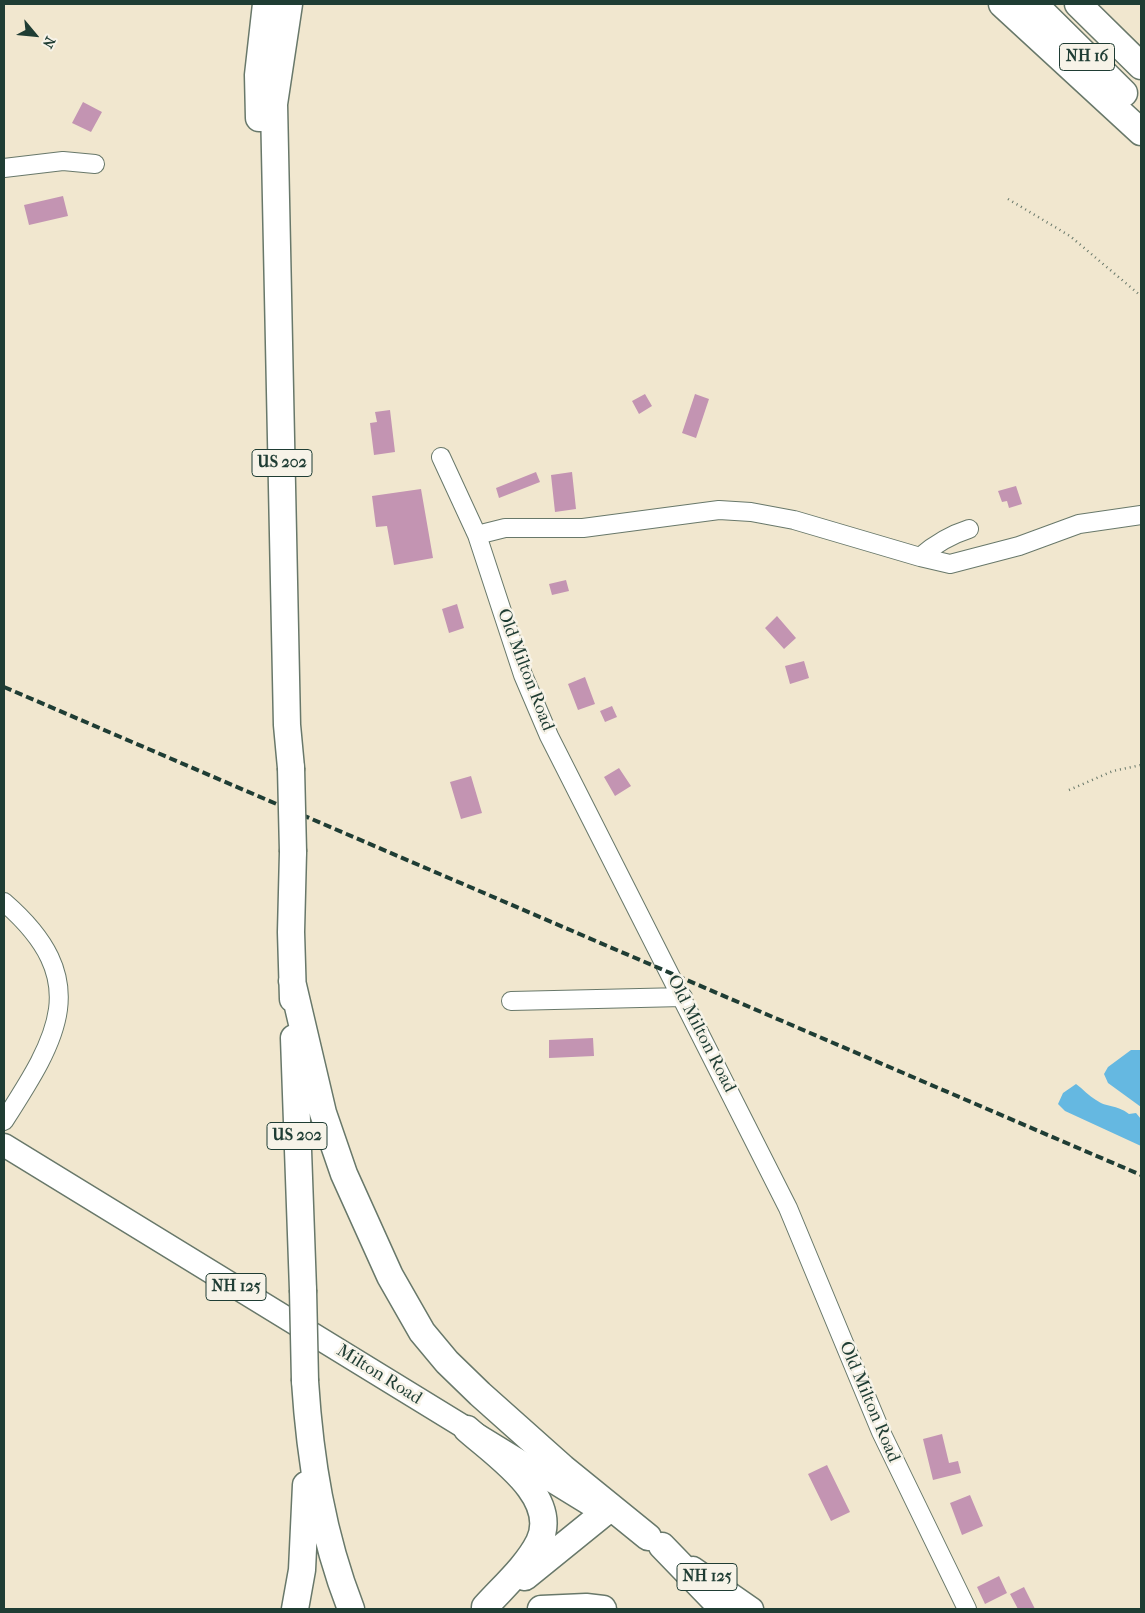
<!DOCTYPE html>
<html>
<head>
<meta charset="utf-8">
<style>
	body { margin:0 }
	#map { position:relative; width:1145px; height:1613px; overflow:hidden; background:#f1e7cf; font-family:"IM FELL French Canon",serif }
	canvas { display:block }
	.frame { position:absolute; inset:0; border:5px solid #1f3d34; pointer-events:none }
	.north { position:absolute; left:10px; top:10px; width:50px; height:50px; -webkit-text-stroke:4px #f7f3e8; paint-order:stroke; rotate:118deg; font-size:14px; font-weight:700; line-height:20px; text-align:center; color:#1f3d34 }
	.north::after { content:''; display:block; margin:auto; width:18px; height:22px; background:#1f3d34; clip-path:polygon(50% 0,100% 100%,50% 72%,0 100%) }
</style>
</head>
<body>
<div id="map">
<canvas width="1145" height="1613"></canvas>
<div class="frame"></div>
<div class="north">N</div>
</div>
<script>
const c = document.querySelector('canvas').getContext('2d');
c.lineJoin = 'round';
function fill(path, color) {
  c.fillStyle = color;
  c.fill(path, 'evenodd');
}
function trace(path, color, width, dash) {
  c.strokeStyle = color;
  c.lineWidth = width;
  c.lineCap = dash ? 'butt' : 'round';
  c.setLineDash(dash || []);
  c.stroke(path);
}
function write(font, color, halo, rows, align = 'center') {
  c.font = font + ' "IM FELL French Canon",serif';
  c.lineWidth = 5;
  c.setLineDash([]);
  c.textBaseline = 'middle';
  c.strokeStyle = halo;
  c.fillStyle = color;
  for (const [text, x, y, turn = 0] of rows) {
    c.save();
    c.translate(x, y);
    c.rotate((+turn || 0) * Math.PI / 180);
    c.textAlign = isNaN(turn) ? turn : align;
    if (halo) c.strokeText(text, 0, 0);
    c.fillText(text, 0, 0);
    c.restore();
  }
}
fill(new Path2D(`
	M1131 1050H1141V1107L1108 1083 1104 1074 1108 1067Z
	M1076 1084C1083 1089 1089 1096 1096 1100 1107 1108 1116 1104 1129 1114L1136 1113 1141 1119V1146L1065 1111 1058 1104 1063 1093Z`), '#65b8e1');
fill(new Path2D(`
	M83 102 102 112 91 132 72 123Z
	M63 196 68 216 29 225 24 205Z
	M645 394 652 406 639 414 632 401Z
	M695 394 709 399 696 438 682 433Z
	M390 410 395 452 374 455 370 423 377 422 375 412Z
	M536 472 540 482 499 498 496 488Z
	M572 472 576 509 555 512 551 475Z
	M1016 486 1022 504 1009 508 1007 501 1002 502 998 491Z
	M421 489 433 558 394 565 387 526 376 527 372 496Z
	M566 580 569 591 552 595 549 584Z
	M457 604 464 628 449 633 442 609Z
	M777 616 796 638 784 649 765 628Z
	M804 661 809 678 790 684 785 666Z
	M585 677 595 704 578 710 568 684Z
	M612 706 617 717 605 722 600 711Z
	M619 768 631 786 615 796 604 777Z
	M471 776 482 813 461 819 450 782Z
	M593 1038 594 1056 549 1058V1040Z
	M942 1434 949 1463 958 1461 961 1473 933 1480 923 1439Z
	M827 1465 850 1512 831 1521 808 1474Z
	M970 1495 983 1526 962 1535 950 1503Z
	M999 1576 1007 1593 985 1604 977 1587Z
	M1024 1587 1035 1609H1018L1010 1594Z`), '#c394b2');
const minor = new Path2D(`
	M4 168 63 161 95 164
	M441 457 477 535 523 675 549 736 788 1208 881 1432 967 1609
	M477 535 505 528H583L719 510 751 512 794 520 920 557C935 544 950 535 969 529
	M920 557 950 564 1019 546 1079 524 1141 515
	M4 902C94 980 58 1037 4 1121
	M511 1001 683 997`);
const major = new Path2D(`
	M4 1145 606 1514
	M693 1568 752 1609`);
const highway = new Path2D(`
	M289 4 274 104 287 725 291 768
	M1002 4 1141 132
	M1034 4 1124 93
	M1078 4 1141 66
	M259 118 258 75 266 4
	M292 981 323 1113 344 1174 390 1276 422 1332 447 1362 480 1394 563 1468 648 1537
	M293 999 291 932 293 852
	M294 1038 303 1290
	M305 1381C310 1459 322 1535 351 1609
	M467 1429C496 1455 561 1497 539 1542 527 1566 503 1587 485 1607
	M662 1546 723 1609
	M525 1577 604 1513
	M295 1609 302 1570 306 1485
	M541 1609 586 1607 603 1609`);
trace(minor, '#68786a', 20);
trace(major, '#68786a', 25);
trace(highway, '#68786a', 29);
trace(new Path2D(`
	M1008 199 1070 236 1141 296
	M1069 790 1113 771 1141 765`), '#68786a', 2.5, [1, 4]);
trace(minor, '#fff', 18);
trace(major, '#fff', 22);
trace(highway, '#fff', 26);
trace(new Path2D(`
	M4 687 1141 1175`), '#1f3d34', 4, [8, 4]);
const highwayBridge = new Path2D(`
	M291 768 293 852
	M303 1290 305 1381`);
trace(highwayBridge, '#68786a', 29, []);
trace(highwayBridge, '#fff', 26);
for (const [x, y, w] of [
	[1087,57,55],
	[282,463,60],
	[297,1136,60],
	[236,1287,60],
	[707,1577,60]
]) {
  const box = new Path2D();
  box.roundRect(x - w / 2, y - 13.5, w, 27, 4);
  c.fillStyle = '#f7f3e8';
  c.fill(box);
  trace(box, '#1f3d34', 1);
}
write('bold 16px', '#1f3d34', null, [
	["NH 16",1087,57],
	["US 202",282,463],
	["US 202",297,1136],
	["NH 125",236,1287],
	["NH 125",707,1577]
]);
write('18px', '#1f3d34', '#f7f3e8', [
	["Old Milton Road",525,670,69],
	["Old Milton Road",701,1034,63],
	["Milton Road",379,1375,32],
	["Old Milton Road",869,1402,67]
]);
</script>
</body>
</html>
